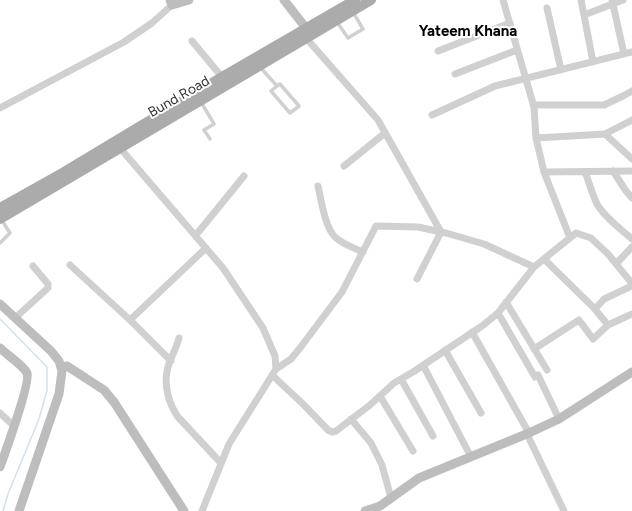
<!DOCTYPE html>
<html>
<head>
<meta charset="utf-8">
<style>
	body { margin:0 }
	canvas { display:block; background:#fff }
</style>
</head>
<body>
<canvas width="632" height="511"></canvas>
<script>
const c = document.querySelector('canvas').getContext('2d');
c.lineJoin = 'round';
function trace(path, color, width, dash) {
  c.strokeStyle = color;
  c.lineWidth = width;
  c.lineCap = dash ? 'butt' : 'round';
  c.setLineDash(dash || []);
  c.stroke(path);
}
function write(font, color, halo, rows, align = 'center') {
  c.font = font + ' Figtree,sans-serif';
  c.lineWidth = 4;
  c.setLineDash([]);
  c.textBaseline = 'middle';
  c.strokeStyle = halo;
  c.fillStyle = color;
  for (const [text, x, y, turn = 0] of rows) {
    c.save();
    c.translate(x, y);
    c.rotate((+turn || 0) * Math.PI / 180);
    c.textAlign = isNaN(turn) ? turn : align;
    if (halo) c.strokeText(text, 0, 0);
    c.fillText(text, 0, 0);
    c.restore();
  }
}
trace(new Path2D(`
	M0 319 47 367V390L39 419 8 494 3 511`), '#cfe2ee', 1.5);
trace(new Path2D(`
	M337 22 348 38 363 29 353 12
	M260 67 277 86 280 84 299 106 290 113 271 91 277 86
	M201 102 214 124 204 130 210 139
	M0 243 10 233 1 219`), '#d0d0d0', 3.5);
trace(new Path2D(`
	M503 0 534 107 536 138 544 172 570 238
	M581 0 584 15
	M612 0 624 54
	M547 8 561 70
	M306 38 378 120 441 232 417 279
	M192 41 222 77
	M438 51 510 23
	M593 62 584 15 623 0
	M455 74 517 50
	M533 105H604L623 96 632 91
	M0 108 124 42 152 23 172 5
	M432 115 495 86 632 52
	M605 134 632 159
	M536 138 605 134 632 120
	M120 148 223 268 263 328 275 356 276 369 229 444 202 511
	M344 166 385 133
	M613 171 626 191 632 198
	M544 172 632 171
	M585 172C589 182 592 194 597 204 604 217 621 229 632 239
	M318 186C321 199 325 228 335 237 342 244 354 248 363 252
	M196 235 244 176
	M544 259 593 307 608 325
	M616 264 632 247
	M70 265 130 320
	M506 302 547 370
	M595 309 604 299 632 286
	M498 313 535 377 538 375 559 419
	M15 318 48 288V284L33 266
	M472 332 529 433
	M179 338C176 350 169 360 167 371 164 387 169 404 178 417L221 463
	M534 349 579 320 593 339 608 325 632 314
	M445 350 481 413
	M171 361 130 320 206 248
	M423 365 471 457
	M276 369 291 359 300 348 342 292 376 226 418 227 446 233 484 244 534 267
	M272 375 303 404 328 430 332 432 336 431 370 405 394 383 413 372 482 326 498 313 534 267 576 233 591 238 608 254 630 281H632
	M401 379 433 436
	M380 396 413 451
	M0 413 14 426
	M351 419 371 443 382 465 391 498
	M527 434 564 511`), '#d0d0d0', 7);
trace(new Path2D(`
	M170 0 172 5 189 0
	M284 0 306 28
	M0 304 51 351 59 361 62 371 59 394 19 511
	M0 348C7 355 23 365 27 373 31 382 5 453 0 467
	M62 367 67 366 104 390 114 402 184 511
	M365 511 380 506 419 478 529 433 559 419 632 372`), '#bdbdbd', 9);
trace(new Path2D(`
	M0 208 64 172 222 77 355 0
	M0 219 371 0`), '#ababab', 10);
write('14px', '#333', '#fff', [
	["Bund Road",179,97,-30]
]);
write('bold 15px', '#000', '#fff', [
	["Yateem Khana",468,32]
]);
</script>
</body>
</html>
